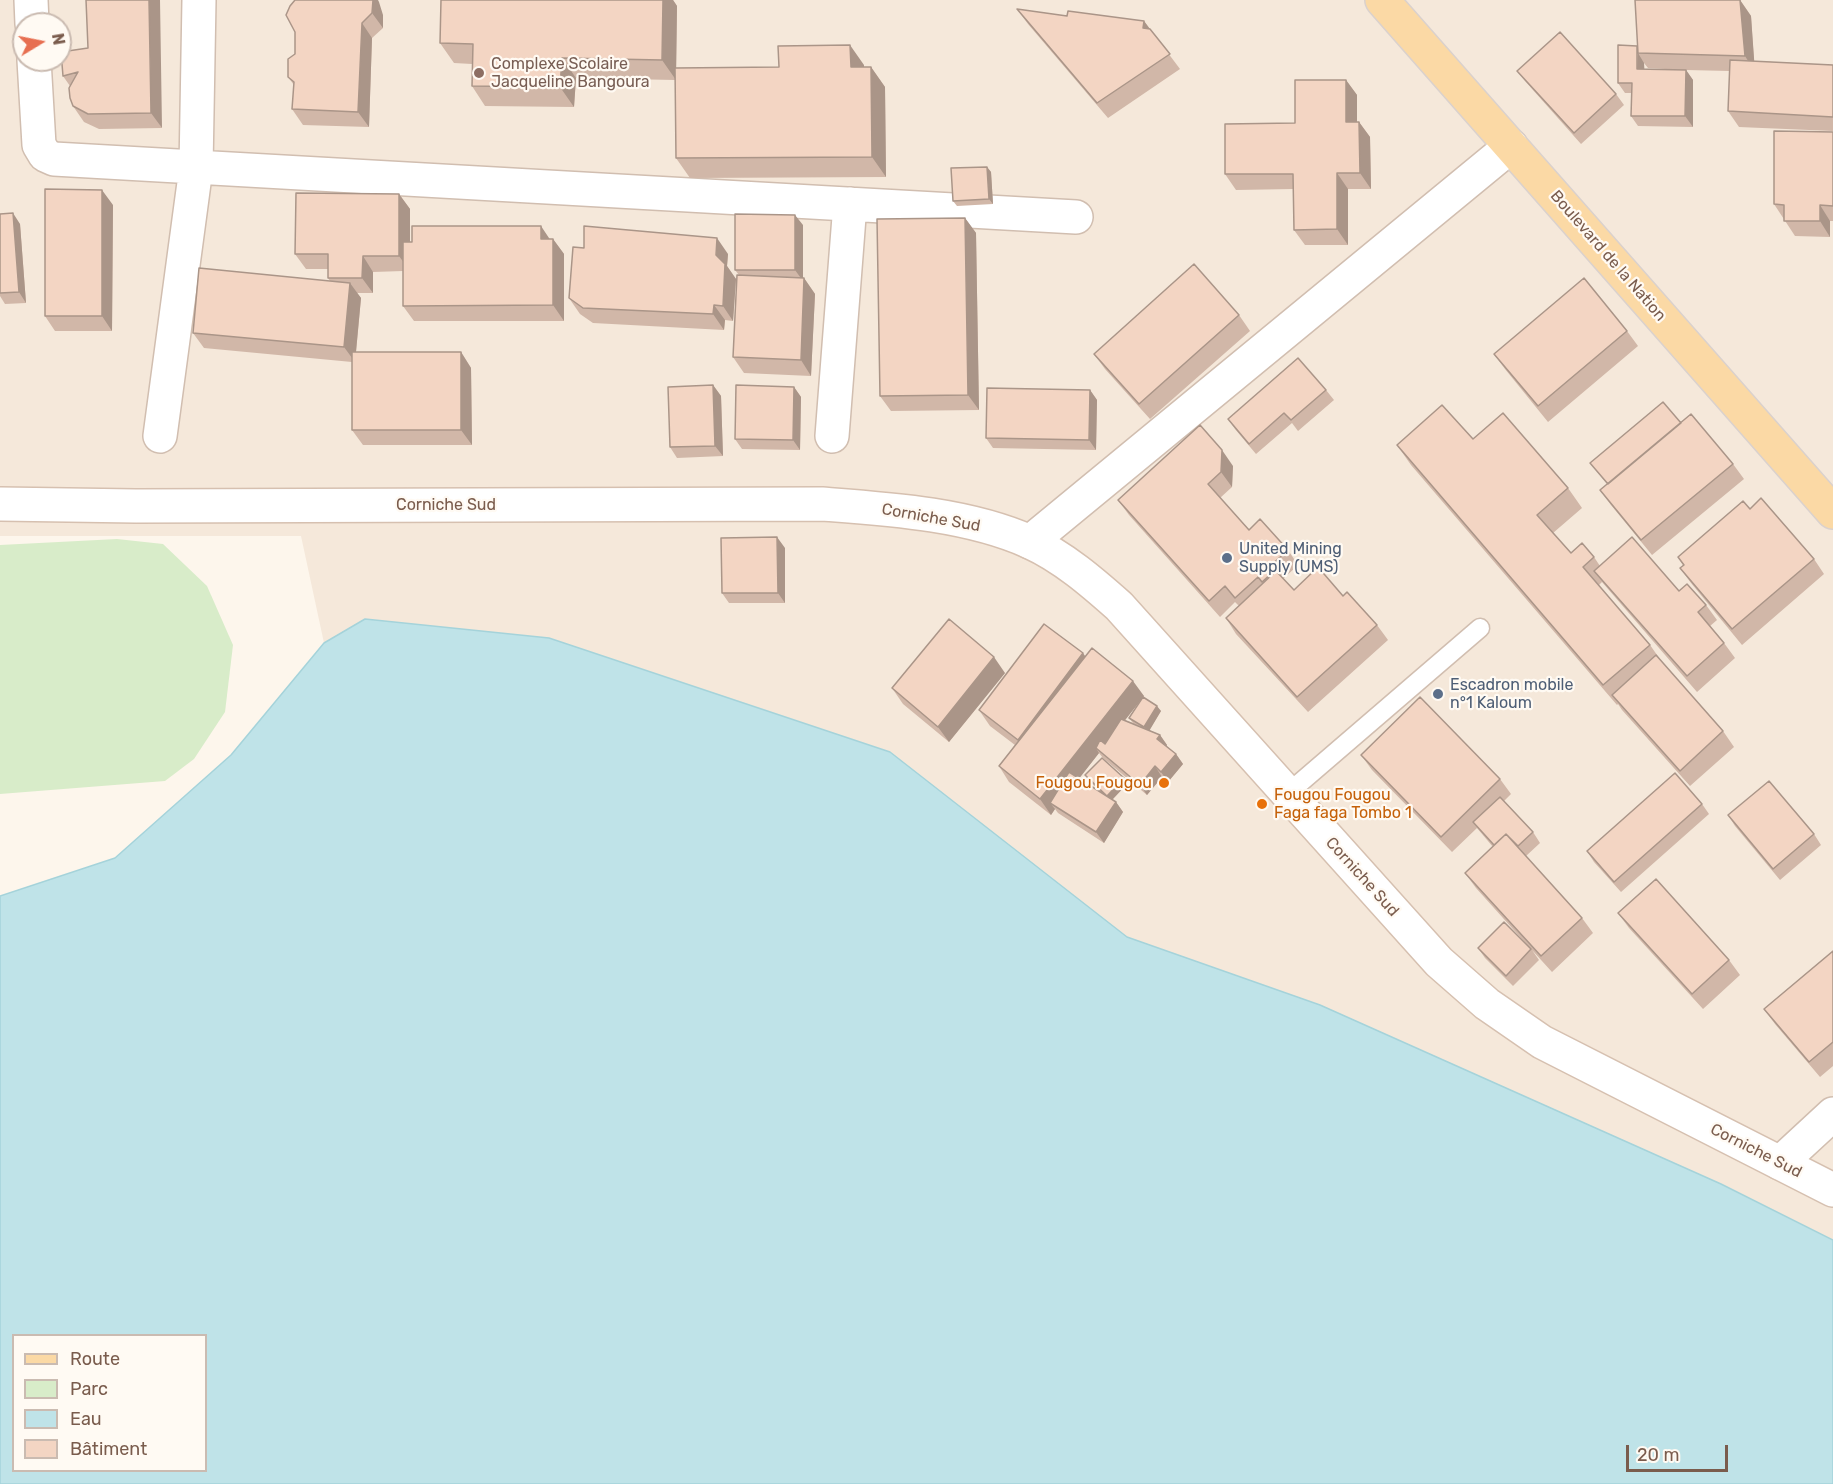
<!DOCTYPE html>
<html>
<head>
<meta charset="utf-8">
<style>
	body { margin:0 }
	#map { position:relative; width:1833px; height:1484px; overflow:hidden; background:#fdf6ec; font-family:Rubik,sans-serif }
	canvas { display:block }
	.legend { position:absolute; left:12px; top:1334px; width:195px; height:138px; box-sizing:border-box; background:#fffaf3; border:2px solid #cabbb1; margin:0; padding:8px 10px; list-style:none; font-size:18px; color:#7a5c4d }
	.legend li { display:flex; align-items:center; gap:12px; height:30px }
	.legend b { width:30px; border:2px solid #cabbb1 }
	.north { position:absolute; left:12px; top:12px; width:60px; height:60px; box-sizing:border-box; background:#fffaf3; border:2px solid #cabbb1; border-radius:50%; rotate:80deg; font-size:16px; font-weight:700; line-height:24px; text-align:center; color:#7a5c4d }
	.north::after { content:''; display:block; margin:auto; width:21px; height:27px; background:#e76f51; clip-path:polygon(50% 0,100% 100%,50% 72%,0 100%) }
	.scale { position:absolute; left:1626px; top:1445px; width:102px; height:27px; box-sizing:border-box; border:3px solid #7a5c4d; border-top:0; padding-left:8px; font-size:18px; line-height:21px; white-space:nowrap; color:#7a5c4d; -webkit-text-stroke:4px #fffaf3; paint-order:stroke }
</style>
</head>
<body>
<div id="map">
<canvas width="1833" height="1484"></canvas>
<ul class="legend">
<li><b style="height:8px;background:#fbd9a5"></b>Route</li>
<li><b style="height:16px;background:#d8ecc9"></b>Parc</li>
<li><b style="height:16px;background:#bfe3e8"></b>Eau</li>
<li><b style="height:16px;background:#f3d5c3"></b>Bâtiment</li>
</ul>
<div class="north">N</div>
<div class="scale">20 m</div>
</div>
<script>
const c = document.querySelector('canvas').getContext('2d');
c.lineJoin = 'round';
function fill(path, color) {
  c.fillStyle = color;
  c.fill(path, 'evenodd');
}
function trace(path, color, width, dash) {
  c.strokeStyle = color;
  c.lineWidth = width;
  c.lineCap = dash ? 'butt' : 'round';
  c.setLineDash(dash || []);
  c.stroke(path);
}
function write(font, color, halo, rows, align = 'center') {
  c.font = font + ' Rubik,sans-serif';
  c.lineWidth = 4.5;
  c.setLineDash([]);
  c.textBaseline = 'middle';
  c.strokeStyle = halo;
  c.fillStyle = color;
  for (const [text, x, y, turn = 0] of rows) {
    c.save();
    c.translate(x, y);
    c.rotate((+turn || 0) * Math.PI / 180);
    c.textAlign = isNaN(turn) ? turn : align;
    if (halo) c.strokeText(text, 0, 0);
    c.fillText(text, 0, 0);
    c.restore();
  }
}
fill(new Path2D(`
	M0 0H1833V1240L1721 1184 1320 1005 1127 937 890 752 365 619 324 643 301 536H0ZM24 24H60V60H24Z`), '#f5e8da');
fill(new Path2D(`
	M117 539 163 544 207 586 233 645 225 712 194 759 165 781 0 794V545Z`), '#d8ecc9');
const water = new Path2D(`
	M365 619 549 638 890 752 1127 937 1320 1005 1721 1184 1833 1240V1484H0V896L115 858 231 755 324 643ZM14 1336H206V1470H14Z`);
fill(water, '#bfe3e8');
trace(water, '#a5d3da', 1.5);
const service = new Path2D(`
	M1287 794 1480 628`);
const minor = new Path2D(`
	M31 0 32 24
	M34 60 39 145 45 155 54 159 1076 217
	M160 436 196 168 199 0
	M832 436 850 204
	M1030 542 1511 146
	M1780 1163 1833 1114`);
const secondary = new Path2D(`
	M0 504 136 506 822 504C888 509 968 514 1030 542 1063 557 1092 582 1119 606L1439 962 1487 1004 1542 1042 1833 1190`);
const primary = new Path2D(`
	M1382 0 1833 512`);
trace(service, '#d1beb0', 21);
trace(minor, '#d1beb0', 36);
trace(secondary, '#d6c0b0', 36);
trace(primary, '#dad1cd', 36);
trace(service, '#fff', 18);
trace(minor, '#fff', 33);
trace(secondary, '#fff', 33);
trace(primary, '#fbd9a5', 33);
fill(new Path2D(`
	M86 0 162 128 99 129 84 122 73 106 70 86 63 76 88 48Z
	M441 0H673L677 6 676 68 779 67 864 65V67H871L885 87 886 177 690 178 676 158 675 80 576 78 574 107 485 106 472 86V64L454 63 440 43Z
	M1740 0 1751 16 1754 61 1833 65V131L1739 127 1728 111 1730 71 1686 70 1693 80V127L1638 126 1631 116V93H1625L1618 83 1637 46ZM1644 63 1648 68 1682 70 1644 69Z
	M295 1 383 15V28L372 38 369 127 303 125 292 109 294 85 288 77 295 54Z
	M1017 9 1067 16 1144 21 1180 69 1108 118 1028 24Z
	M1517 71 1616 94 1624 105 1581 144 1525 81Z
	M1346 80 1357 95V122H1359L1370 137 1371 189H1348V245H1305L1294 230 1293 189 1236 190 1225 174 1295 123Z
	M1833 132V221H1830V237L1795 236 1774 204Z
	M987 167 991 172 993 204 957 206 953 201Z
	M399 194 410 209V242L553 239 564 254V321H414L403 306V271L373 272V293H357L361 298 356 352H461L471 368 472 445H363L352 430V362L204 348 193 333 330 281 328 278V269H306L295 254Z
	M113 205 112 331H55L45 316Z
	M0 214 20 224 26 303 5 304 0 296Z
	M965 218 976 233 979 410 891 411 880 396Z
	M803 225V278H804L815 294 811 376 744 373 733 357 739 275 735 270Z
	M728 254 727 266 736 279 733 321 725 320 724 330 593 323 580 314 569 298Z
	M1239 315 1250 331 1150 419 1105 369 1094 354Z
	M1627 331 1638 346 1548 422 1505 369 1494 354Z
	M713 385 721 396 723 456 677 458 670 447Z
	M794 387 801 397 800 450 742 449 735 439Z
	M1090 390 1097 400 1096 450 993 448 986 438Z
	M1326 390 1334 400 1298 431 1292 423 1256 454 1235 429 1228 419Z
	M1681 423 1733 464 1744 479 1652 555 1611 505 1600 490 1607 484 1590 463Z
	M1473 439 1568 488 1582 508 1553 533 1571 553 1594 557 1600 566 1679 591 1706 605 1717 620 1710 626 1724 643 1735 658 1697 692 1602 582 1598 586 1650 645 1662 662 1723 731 1734 747 1690 786 1622 710 1618 704 1617 705 1411 465 1397 445Z
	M1233 466 1232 487 1220 498 1249 530 1288 550 1298 565 1283 579 1294 590 1343 596 1377 625 1388 640 1308 712 1236 634 1226 618 1239 606 1235 602 1220 617 1129 515 1118 500Z
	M1750 509 1814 559 1824 574 1742 645 1691 583 1680 568 1683 565 1678 557Z
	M785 548V603H729L722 593Z
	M1085 656 1144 696 1143 697 1161 711 1149 730 1160 735 1167 745V746L1176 754 1183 764 1168 782 1162 777 1147 795 1103 758 1099 753 1079 778 1103 794 1089 781 1085 775 1124 778 1128 783 1112 800 1116 802 1123 812 1104 843 1058 813 1055 809 1051 815 1009 782 999 766 1015 745 990 726 979 710ZM1140 701 1129 718 1133 723 1125 720Z
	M1005 673 949 742 903 704 892 688Z
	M1361 755 1500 779 1511 794 1504 801 1533 832 1540 843 1526 856 1582 918 1593 933 1552 972 1532 950 1539 960 1513 986 1485 958 1478 948H1530L1476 888 1465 873 1493 847 1477 828 1452 852 1372 770Z
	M1702 804 1709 814 1621 892 1594 862 1587 851Z
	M1728 815 1814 834 1821 845 1780 880 1735 826Z
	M1618 913 1729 960 1740 975 1703 1009 1629 928Z
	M1833 951V1066L1820 1077 1775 1024 1764 1009Z`), '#d1b7a8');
fill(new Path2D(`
	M149 0H160L162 128 151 113Z
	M373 0H378L379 2 383 15V28L372 13Z
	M663 0H673L677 6 676 80 662 60Z
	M1740 0 1751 16 1755 72 1745 56Z
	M1144 21 1155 36 1143 28Z
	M362 23 372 38 369 127 358 112Z
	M850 45 864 65V87L851 67Z
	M1638 53 1644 63 1645 79 1637 69Z
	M562 58 576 78 574 107 560 87Z
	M871 67 885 87 886 177 872 157Z
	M1686 70 1693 80V127L1685 116Z
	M1346 80 1357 95V138L1346 122Z
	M1359 122 1370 137 1371 189 1360 173Z
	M987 167 991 172 993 204 989 199Z
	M1337 173 1348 189V245L1337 229Z
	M102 190 113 205 112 331 102 316Z
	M399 194 410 209V271L399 256Z
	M1820 205 1830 221V237L1820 221Z
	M13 213 20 224 26 303 19 292Z
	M795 215 803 225V281L795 270Z
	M965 218 976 233 979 410 968 395Z
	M541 226 551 241 541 239Z
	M717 238 728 254 727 266 736 279 733 321 723 306 716 255Z
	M553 239 564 254V321L553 305Z
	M363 256 373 272V293L362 278Z
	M804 278 815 294 811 376 801 360Z
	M350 283 361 298 355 362 344 347Z
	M714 305 725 320 724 330 713 314Z
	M461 352 471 368 472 445 461 430Z
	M713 385 721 396 723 456 715 446Z
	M794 387 801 397 800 450 793 440Z
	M1090 390 1097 400 1096 450 1089 440Z
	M1222 450 1233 466 1232 487 1221 472Z
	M777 537 785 548V603L778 593Z
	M1083 653 1094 669 1028 755 1018 740Z
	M994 657 1005 673 949 742 938 727Z
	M1133 681 1144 696 1100 752 1096 748 1099 753 1057 807 1050 803 1055 809 1051 815 1040 799Z
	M1157 706 1161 711 1148 733 1144 727Z
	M1160 735 1167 745 1165 749 1157 739Z
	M1176 754 1183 764 1168 782 1161 772Z
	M1155 766 1162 777 1147 795 1140 785Z
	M1124 778 1128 783 1111 801 1107 796Z
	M1116 802 1123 812 1104 843 1096 832Z`), '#aa9588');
const building = new Path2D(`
	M86 0H149L151 113 88 114 73 106 70 98 69 88 78 72 63 76 61 52 88 48Z
	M295 0H373L372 13 362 23 358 112 292 109 294 82 288 77V59L295 54V32L286 15 290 6Z
	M441 0H663L662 60 562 58 560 87 472 86 473 44 440 43Z
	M1635 0H1740L1745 56 1638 53Z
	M1017 9 1067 16 1068 11 1144 21 1143 28 1150 29 1170 54 1097 103Z
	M1560 32 1616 94 1574 133 1517 71Z
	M850 45 851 67H871L872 157 676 158 675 68 779 67 778 46Z
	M1618 45 1637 46V69L1686 70 1685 116H1631L1632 83H1618Z
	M1730 60 1833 65V117L1728 111Z
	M1295 80H1346V122H1359L1360 173H1337V229L1294 230 1293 174H1225V124L1295 123Z
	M1774 131 1833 132V206L1820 205V221H1784V205L1774 204Z
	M987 167 989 199 953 201 951 168Z
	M45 189 102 190V316H45Z
	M296 193 399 194V256H363L362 278H328V254H295Z
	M13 213 19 292 0 293V214Z
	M735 214 795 215V270H735Z
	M965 218 968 395 880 396 877 219Z
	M412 226H541V239H553V305L403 306V242H412Z
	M584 226 717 238 716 255 725 264 723 306 714 305 713 314 583 308 569 298 573 247 584 248Z
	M1194 264 1239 315 1139 404 1094 354Z
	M199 268 350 283 344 347 193 333Z
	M737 275 804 278 801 360 733 357Z
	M1584 278 1627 331 1538 406 1494 354Z
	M352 352H461V430H352Z
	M1298 358 1326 390 1291 420 1284 413 1249 444 1228 419Z
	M713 385 715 446 670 447 668 387Z
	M736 385 794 387 793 440 735 439Z
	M987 388 1090 390 1089 440 986 438Z
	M1663 402 1681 423 1608 484 1590 463Z
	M1442 405 1473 439 1503 413 1568 488 1537 515 1571 553 1582 543 1594 557 1583 567 1650 645 1603 685 1397 445Z
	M1691 414 1733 464 1641 540 1600 490Z
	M1200 425 1222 450 1221 472 1208 484 1249 530 1260 519 1288 550 1269 567 1273 572 1262 582 1258 577 1235 598 1225 586 1209 601 1118 500Z
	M1761 498 1814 559 1732 629 1680 568 1684 565 1678 557 1743 501 1750 509Z
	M777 537 778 593H722L721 538Z
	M1632 537 1679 591 1687 584 1706 605 1698 612 1724 643 1687 676 1594 571Z
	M1318 567 1343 596 1347 592 1377 625 1297 697 1226 618 1276 571 1294 590Z
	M949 619 994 657 938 727 892 688Z
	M1044 624 1083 653 1018 740 979 710Z
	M1092 648 1133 681 1040 799 999 766Z
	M1656 655 1723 731 1680 771 1612 695Z
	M1143 697 1157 706 1144 727 1129 718Z
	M1420 697 1500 779 1441 837 1361 755Z
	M1121 719 1160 735 1157 739 1176 754 1161 772 1155 766 1140 785 1096 748 1100 740 1105 744Z
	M1102 758 1124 778 1107 796 1085 775Z
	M1069 772 1116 802 1096 832 1050 803Z
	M1675 773 1702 804 1614 882 1587 851Z
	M1769 781 1814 834 1773 869 1728 815Z
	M1500 797 1533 832 1518 846 1506 834 1494 845 1473 822Z
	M1506 834 1582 918 1541 956 1465 873Z
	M1656 879 1729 960 1692 994 1618 913Z
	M1504 922 1531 949 1506 976 1478 948Z
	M1833 951V1042L1809 1062 1764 1009Z`);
fill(building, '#f3d5c3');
trace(building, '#aa9588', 1.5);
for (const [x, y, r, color] of [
	[479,73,6,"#8d6e63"],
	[1227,558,6,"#5c6f8a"],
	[1438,694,6,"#5c6f8a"],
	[1164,783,6,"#e8710a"],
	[1262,804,6,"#e8710a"]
]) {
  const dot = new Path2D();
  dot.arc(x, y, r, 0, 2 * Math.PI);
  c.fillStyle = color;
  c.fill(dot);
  trace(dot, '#fffaf3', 2);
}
write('16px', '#785e54', '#fffaf3', [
	["Complexe Scolaire",491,64],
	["Jacqueline Bangoura",491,82]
], 'left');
write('16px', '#7a5c4d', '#fffaf3', [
	["Boulevard de la Nation",1608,256,49],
	["Corniche Sud",446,505],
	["Corniche Sud",931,518,10],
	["Corniche Sud",1362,877,48],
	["Corniche Sud",1756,1151,27]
]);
write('16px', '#4e5e75', '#fffaf3', [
	["United Mining",1239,549],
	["Supply (UMS)",1239,567],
	["Escadron mobile",1450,685],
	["n°1 Kaloum",1450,703]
], 'left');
write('16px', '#c56008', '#fffaf3', [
	["Fougou Fougou",1152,783],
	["Fougou Fougou",1274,795,"left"],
	["Faga faga Tombo 1",1274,813,"left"]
], 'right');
</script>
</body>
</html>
